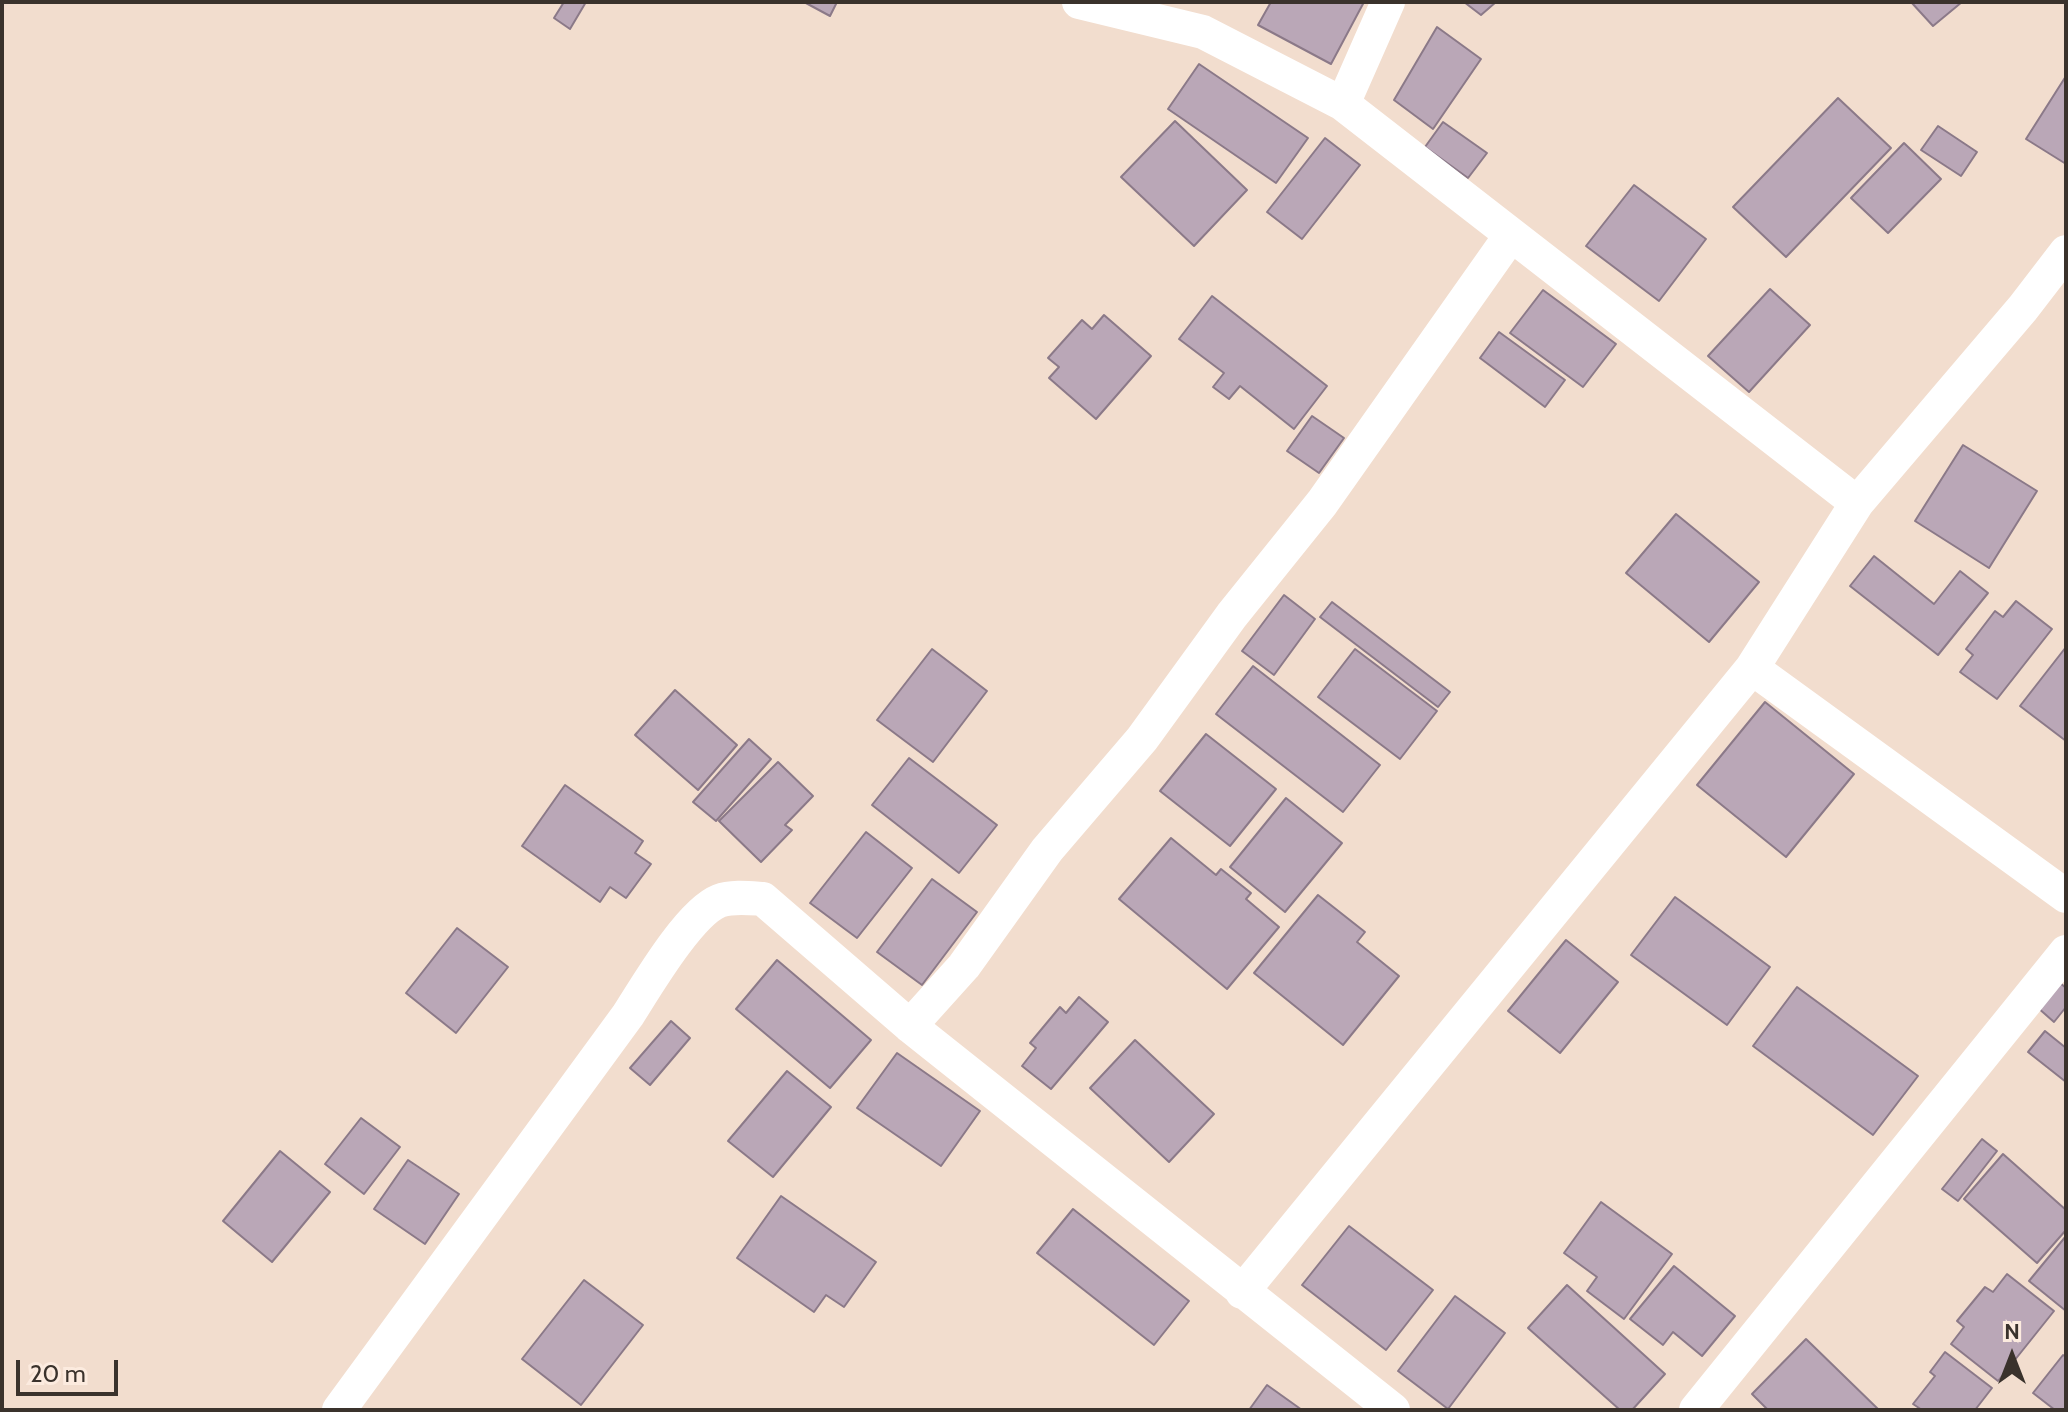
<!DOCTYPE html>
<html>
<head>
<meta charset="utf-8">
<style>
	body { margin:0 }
	#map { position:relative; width:2068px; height:1412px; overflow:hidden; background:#f2ddce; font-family:Cabin,sans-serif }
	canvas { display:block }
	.frame { position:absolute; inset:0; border:4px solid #3a322c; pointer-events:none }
	.north { position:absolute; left:1972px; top:1316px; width:80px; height:80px; -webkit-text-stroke:6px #fcebdf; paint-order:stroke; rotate:0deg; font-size:22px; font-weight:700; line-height:32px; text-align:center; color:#3a322c }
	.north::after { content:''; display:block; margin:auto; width:28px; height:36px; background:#3a322c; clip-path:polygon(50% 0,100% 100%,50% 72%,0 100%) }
	.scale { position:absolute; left:16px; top:1360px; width:102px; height:36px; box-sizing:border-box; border:4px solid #3a322c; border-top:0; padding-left:10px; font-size:24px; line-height:28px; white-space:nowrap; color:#3a322c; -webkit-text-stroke:6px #fcebdf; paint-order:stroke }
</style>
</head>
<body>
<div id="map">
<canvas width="2068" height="1412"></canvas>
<div class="frame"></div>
<div class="north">N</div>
<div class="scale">20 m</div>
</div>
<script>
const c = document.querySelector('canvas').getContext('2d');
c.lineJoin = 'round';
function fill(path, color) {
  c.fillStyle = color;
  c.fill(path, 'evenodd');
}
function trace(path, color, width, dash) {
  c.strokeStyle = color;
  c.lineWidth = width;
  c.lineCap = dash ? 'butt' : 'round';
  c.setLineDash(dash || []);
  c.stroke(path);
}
const building = new Path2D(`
	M564 2H586L570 29 554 18Z
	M804 2H837L830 16Z
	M1271 2H1364L1331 64 1258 25Z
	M1464 2H1496L1481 15Z
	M1911 2H1962L1933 26Z
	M1437 27 1481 59 1433 129 1394 100Z
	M1199 64 1308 138 1276 183 1168 109Z
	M2066 76V164L2026 139Z
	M1838 98 1891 148 1786 257 1733 207Z
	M1175 121 1247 190 1194 246 1121 177Z
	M1443 122 1487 153 1468 178 1425 147Z
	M1938 126 1977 152 1961 176 1921 150Z
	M1325 138 1360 165 1302 239 1267 212Z
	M1904 143 1941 179 1888 233 1851 198Z
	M1634 185 1706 239 1659 301 1586 246Z
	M1770 289 1810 325 1749 392 1708 356Z
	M1543 290 1616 344 1583 387 1510 333Z
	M1212 296 1327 386 1294 429 1240 386 1229 399 1213 387 1224 373 1179 339Z
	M1104 315 1151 356 1096 419 1049 378 1059 367 1048 358 1082 320 1092 329Z
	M1499 332 1565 380 1545 407 1480 358Z
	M1312 416 1344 438 1319 473 1287 451Z
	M1963 445 2037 491 1989 568 1915 521Z
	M1676 514 1759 582 1709 642 1626 573Z
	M1874 556 1934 604 1960 571 1988 593 1938 655 1850 586Z
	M1284 595 1315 619 1274 675 1242 651Z
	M2016 601 2052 629 1997 699 1960 672 1973 655 1966 649 1995 611 2003 617Z
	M1332 602 1450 692 1438 707 1320 617Z
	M2066 647V741L2020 706Z
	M932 649 987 691 933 762 877 720Z
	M1355 649 1437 711 1400 759 1318 697Z
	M1253 666 1380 765 1343 812 1216 714Z
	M675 690 737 745 698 790 635 735Z
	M1765 702 1854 774 1786 857 1697 785Z
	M1206 734 1276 789 1230 846 1160 791Z
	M749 739 771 759 716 821 693 802Z
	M909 758 997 825 959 873 872 805Z
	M778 762 813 796 785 825 792 830 761 862 719 821Z
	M565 785 643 841 635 853 651 864 626 898 610 887 600 902 522 846Z
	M1286 798 1342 843 1285 912 1230 867Z
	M866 832 912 868 857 938 810 903Z
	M1171 838 1216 875 1221 869 1251 893 1246 899 1279 927 1227 989 1119 899Z
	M932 879 977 912 922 985 877 952Z
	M1318 895 1365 932 1357 942 1399 976 1343 1045 1254 973Z
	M1675 897 1770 967 1727 1025 1631 955Z
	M457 928 508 967 456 1033 406 993Z
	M1566 940 1618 982 1560 1053 1508 1011Z
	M777 960 871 1040 830 1088 736 1009Z
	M2059 982 2066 988V1007L2054 1022 2037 1007Z
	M1797 987 1918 1076 1873 1135 1753 1046Z
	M1079 997 1108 1022 1051 1089 1022 1066 1036 1048 1030 1043 1060 1007 1066 1013Z
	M671 1021 690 1038 650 1085 630 1068Z
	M2045 1031 2066 1048V1082L2028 1052Z
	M1135 1040 1214 1114 1169 1162 1090 1088Z
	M897 1053 980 1111 941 1166 857 1108Z
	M787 1071 831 1107 773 1177 728 1141Z
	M361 1118 400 1147 364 1194 325 1164Z
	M1982 1139 1997 1151 1958 1201 1942 1189Z
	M280 1151 330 1192 272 1262 223 1221Z
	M2003 1154 2066 1210V1230L2037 1263 1964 1199Z
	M408 1160 459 1194 425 1244 374 1209Z
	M781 1196 876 1262 844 1307 826 1295 814 1312 737 1258Z
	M1601 1202 1672 1254 1624 1319 1587 1291 1597 1277 1564 1253Z
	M1073 1209 1189 1301 1154 1345 1037 1253Z
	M1349 1226 1433 1290 1386 1350 1302 1285Z
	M2066 1236V1311L2029 1281Z
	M1674 1266 1735 1316 1702 1356 1673 1332 1663 1345 1630 1319Z
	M2007 1274 2054 1311 1998 1381 1951 1344 1964 1327 1957 1321 1985 1287 1993 1292Z
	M584 1280 643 1325 581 1405 522 1359Z
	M1567 1285 1665 1374 1632 1410H1620L1528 1328Z
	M1455 1296 1505 1333 1448 1409 1398 1371Z
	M1806 1339 1879 1410H1768L1752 1394Z
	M1945 1352 1992 1388 1975 1410H1922L1913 1404 1935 1376 1930 1372Z
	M2063 1355 2066 1357V1410H2055L2033 1393Z
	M1267 1385 1302 1410H1249Z`);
fill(building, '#baa7b7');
trace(building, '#8b7988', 2);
trace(new Path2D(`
	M1079 2 1203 32 1343 104 1857 503
	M1343 104 1388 2
	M2066 252 2023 308 1857 503 1752 668 2066 896
	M910 1026 964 966 1047 850 1142 739 1232 615 1322 503 1511 235
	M1242 1292 1752 668
	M339 1410 628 1015C646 987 689 913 719 901 732 896 749 898 763 899L910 1026 1393 1410
	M1696 1410 2066 952`), '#fff', 34);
</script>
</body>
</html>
